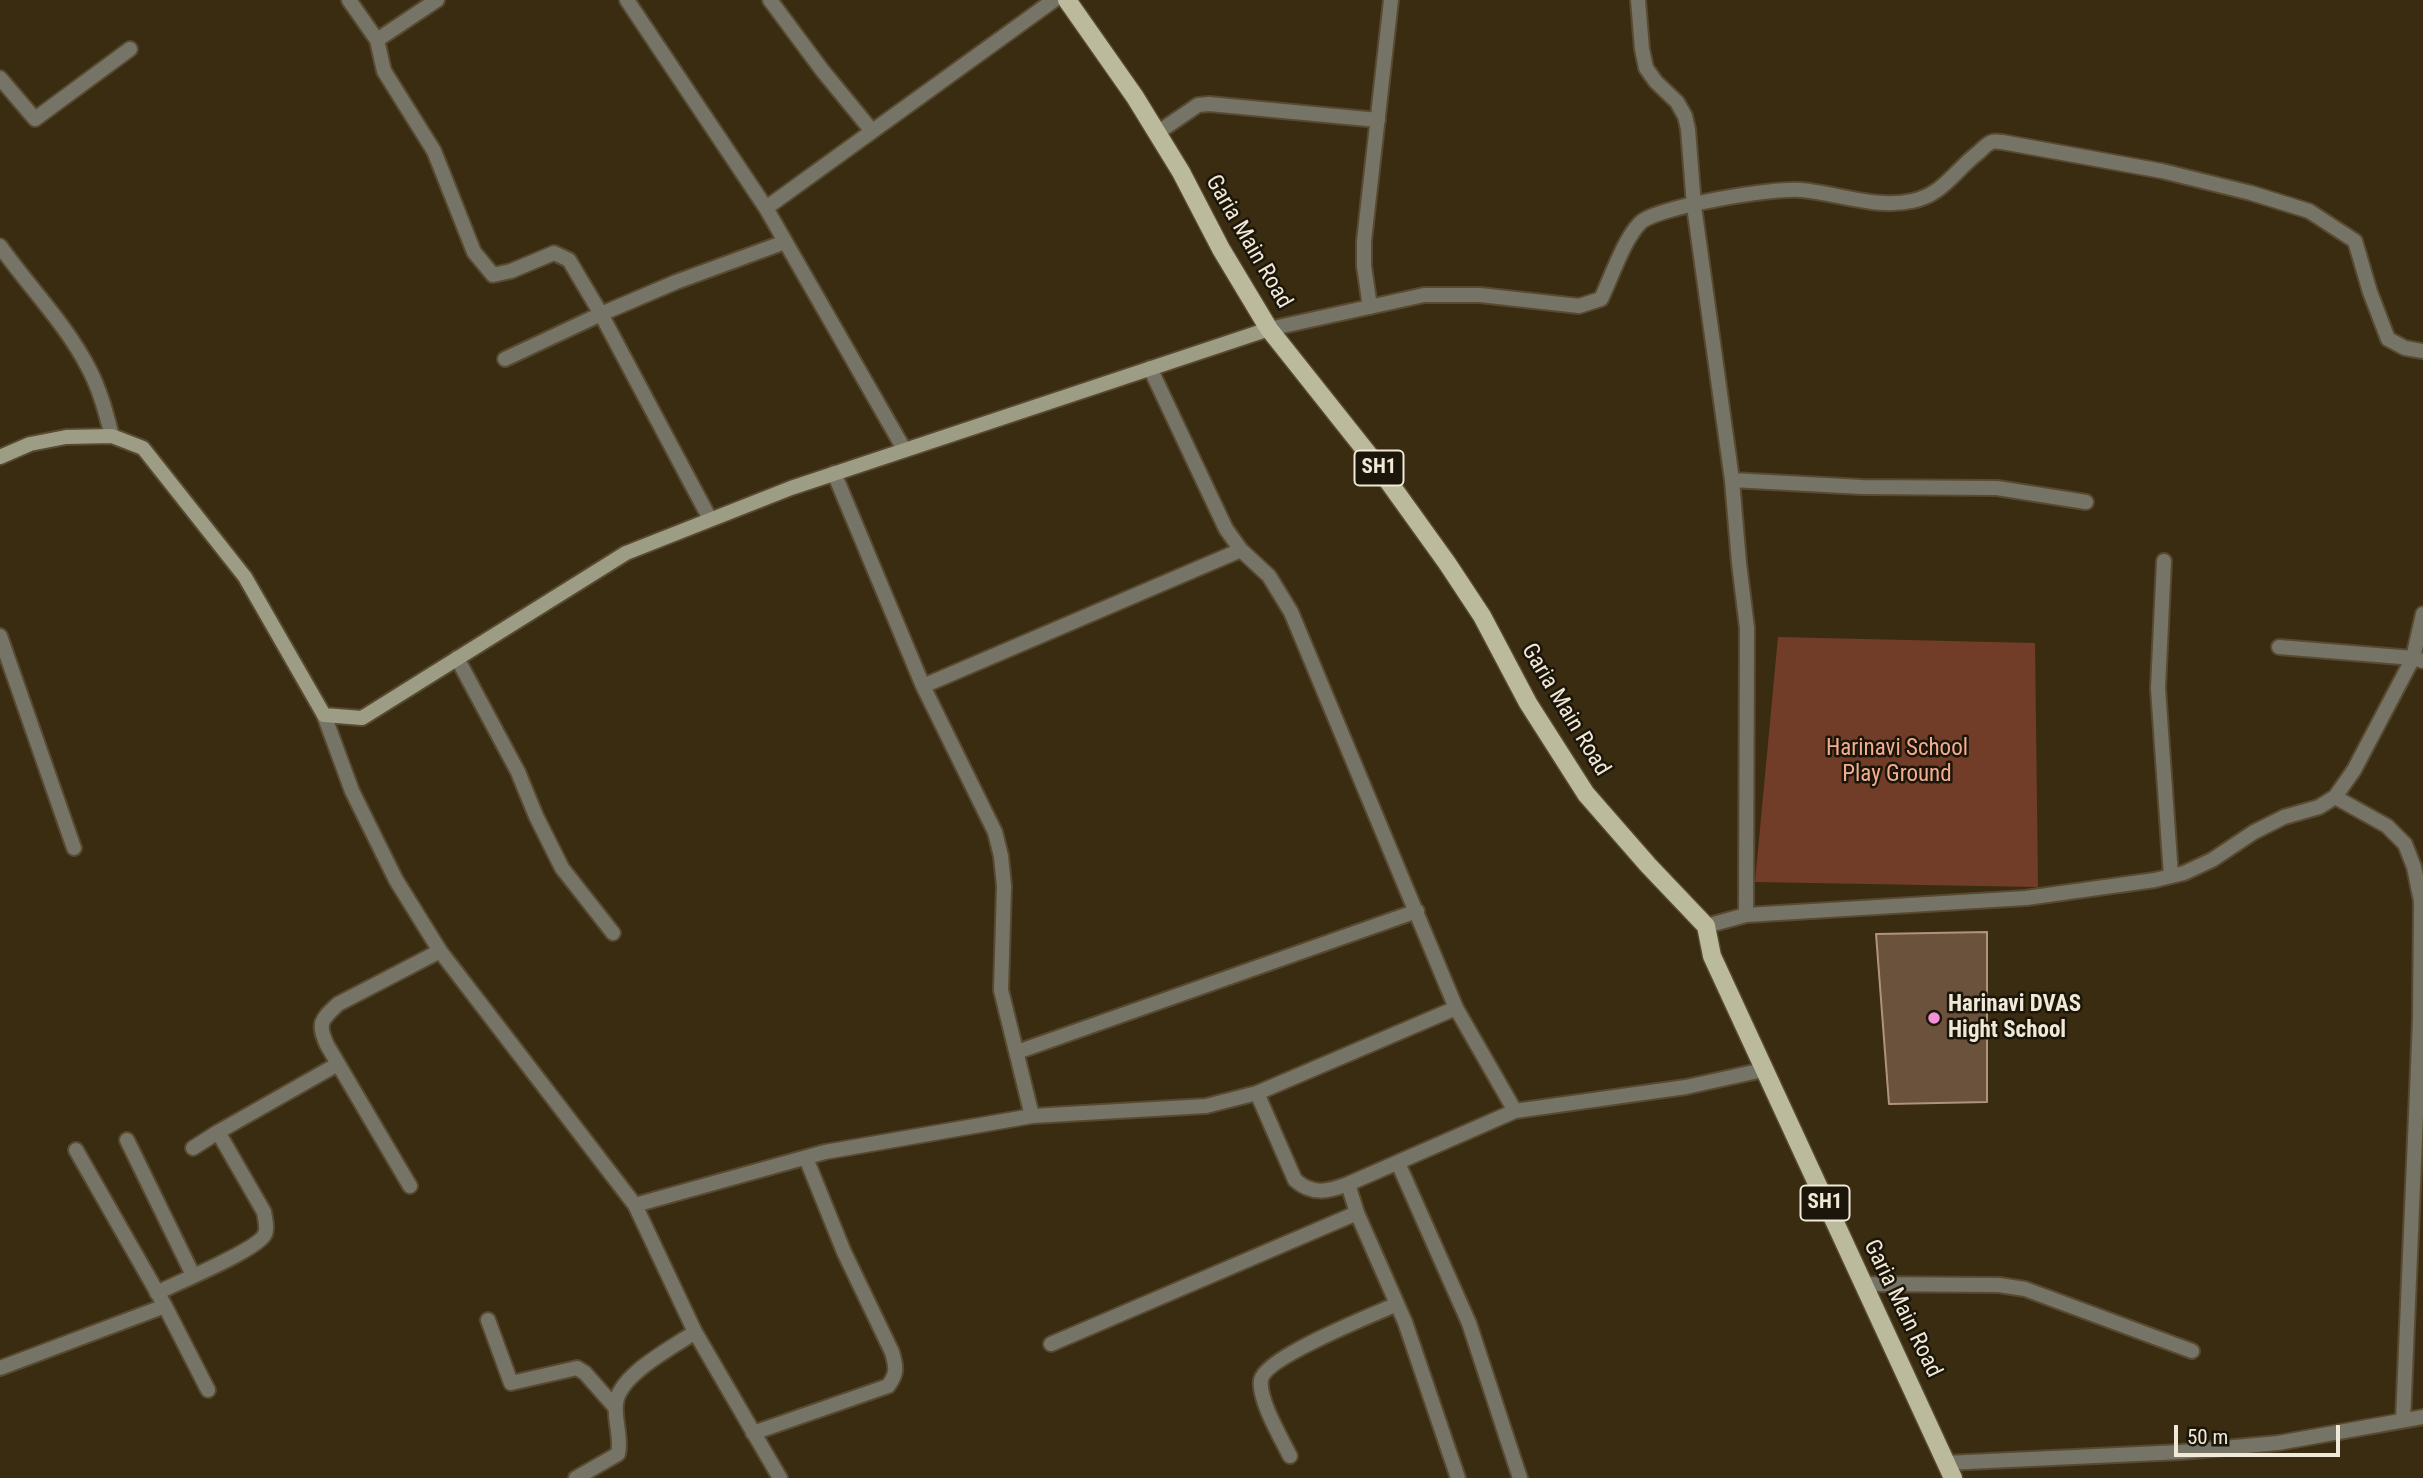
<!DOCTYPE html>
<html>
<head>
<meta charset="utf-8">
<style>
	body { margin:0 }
	#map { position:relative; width:2423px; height:1478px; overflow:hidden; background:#3a2c10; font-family:"Roboto Condensed",sans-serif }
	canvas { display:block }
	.scale { position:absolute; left:2174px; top:1425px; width:166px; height:32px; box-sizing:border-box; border:4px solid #f1e9d8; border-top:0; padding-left:9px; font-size:21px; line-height:24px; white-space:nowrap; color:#f1e9d8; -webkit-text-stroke:5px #1c160a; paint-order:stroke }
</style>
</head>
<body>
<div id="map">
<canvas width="2423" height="1478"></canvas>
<div class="scale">50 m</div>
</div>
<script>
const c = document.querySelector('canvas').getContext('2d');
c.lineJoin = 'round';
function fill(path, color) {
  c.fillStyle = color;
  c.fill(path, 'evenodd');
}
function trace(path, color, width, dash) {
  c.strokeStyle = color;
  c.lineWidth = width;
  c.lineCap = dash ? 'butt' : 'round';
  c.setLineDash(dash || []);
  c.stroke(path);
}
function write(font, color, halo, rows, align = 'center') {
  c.font = font + ' "Roboto Condensed",sans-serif';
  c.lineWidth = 5;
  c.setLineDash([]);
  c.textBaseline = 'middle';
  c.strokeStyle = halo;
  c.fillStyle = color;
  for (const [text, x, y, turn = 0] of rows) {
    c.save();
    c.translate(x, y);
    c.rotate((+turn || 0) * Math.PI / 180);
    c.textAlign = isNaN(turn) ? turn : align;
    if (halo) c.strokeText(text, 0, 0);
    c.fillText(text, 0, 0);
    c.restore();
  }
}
fill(new Path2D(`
	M1778 637 2035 643 2038 887 1755 882Z`), '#723d28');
const building = new Path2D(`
	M1987 932V1102L1889 1104 1876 934Z`);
fill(building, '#6b523c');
trace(building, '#af947c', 2);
const minor = new Path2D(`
	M349 0 377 40 384 71 434 151 474 252 493 275 511 271 554 253 569 260 601 314 710 519
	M627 0 766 208 904 449
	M770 0 822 70 872 131
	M1638 0 1642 49 1646 68 1656 82 1677 102 1685 116 1688 129 1694 206 1732 480 1739 563 1747 628 1746 915
	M377 40 437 0
	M0 78 35 119 130 49
	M1157 133 1198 105 1209 104 1378 120
	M766 208 1054 0
	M0 246C29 287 66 324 89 369 100 390 106 413 112 436
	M1370 307 1364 266V241L1391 0
	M1269 329 1424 295H1480L1579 306 1601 299C1612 276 1623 241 1640 223 1655 207 1776 187 1801 190 1837 193 1875 209 1912 201 1943 195 1955 170 1979 152 1982 149 1988 143 1992 142 1995 141 1999 142 2002 142L2162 171 2251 193 2309 211 2355 241 2370 292 2388 339 2405 348 2423 351
	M505 359 601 314 676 282 785 242
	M1150 368 1226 529 1241 550 1269 576 1291 612 1456 1008 1515 1111
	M834 473 923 686 995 832 1001 856 1004 886 1001 990 1032 1116
	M1732 480 1862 487 1997 488 2086 502
	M2164 561 2158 688 2171 876
	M0 636 74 848
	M2279 647 2413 658 2423 661
	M457 658 518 772 536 816 562 868 613 933
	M923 686 1241 550
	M324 715 352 791 396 880 440 951 635 1205 695 1332 780 1478
	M2335 797 2387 826 2405 844 2414 867 2421 901 2420 1020 2403 1420
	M1706 926 1746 915 2026 898 2155 880 2184 873 2212 860 2254 832 2284 817 2319 807 2335 797 2354 770 2413 658 2423 614
	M1017 1052 1417 911
	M1257 1093 1295 1180C1312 1195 1327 1192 1348 1184L1515 1111 1686 1087 1763 1070
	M127 1140 193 1275
	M193 1148 218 1132
	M76 1150 165 1306 208 1390
	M1398 1163 1469 1323 1520 1478
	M1348 1184 1357 1213 1405 1322 1458 1478
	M410 1186 327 1045C317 1023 321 1020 338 1004L440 951
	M635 1205 825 1152 1032 1116 1206 1106 1257 1093 1456 1008
	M1862 1284 1999 1285 2025 1289 2192 1351
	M157 1293C176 1283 258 1250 265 1234 268 1227 265 1219 264 1212L218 1132 338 1064
	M488 1320 511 1383 577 1368 585 1373 615 1407
	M1051 1344 1357 1213
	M0 1368 165 1306
	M753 1433 888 1386C898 1373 896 1366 892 1352L844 1252 806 1158
	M1290 1456C1281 1438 1258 1399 1261 1380 1265 1357 1373 1315 1397 1304
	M1946 1463 2181 1452 2278 1443 2423 1417
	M576 1478 618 1454C622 1437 614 1421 616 1404 618 1375 672 1348 695 1332`);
const secondary = new Path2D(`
	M0 457 30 444 66 437 112 436 143 448 245 577 324 715 362 718 626 553 791 488 1269 329`);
const primary = new Path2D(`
	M1067 0 1135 97 1181 172 1221 249 1269 329 1373 460 1447 563 1482 616 1528 703 1586 794 1648 865 1706 926 1712 956 1953 1478`);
trace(minor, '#574a30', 18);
trace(secondary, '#574a30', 18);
trace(primary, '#574a30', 21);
trace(minor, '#757466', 14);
trace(secondary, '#9d9c85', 14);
trace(primary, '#bcba9d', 18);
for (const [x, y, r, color] of [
	[1934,1018,7,"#f391d6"]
]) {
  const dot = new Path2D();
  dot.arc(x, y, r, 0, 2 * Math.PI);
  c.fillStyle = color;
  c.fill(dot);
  trace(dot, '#1c160a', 2.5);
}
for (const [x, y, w] of [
	[1379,468,49],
	[1825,1203,49]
]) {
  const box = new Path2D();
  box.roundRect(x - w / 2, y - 17.5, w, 35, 5);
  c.fillStyle = '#1c160a';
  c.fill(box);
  trace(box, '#f1e9d8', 2);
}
write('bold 21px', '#f1e9d8', null, [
	["SH1",1379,468],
	["SH1",1825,1203]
]);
write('23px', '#f1e9d8', '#1c160a', [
	["Garia Main Road",1248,242,60],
	["Garia Main Road",1565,710,59],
	["Garia Main Road",1902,1309,64]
]);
write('23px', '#f5ad91', '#1c160a', [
	["Harinavi School",1897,749],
	["Play Ground",1897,775]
]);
write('bold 23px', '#f1e9d8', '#1c160a', [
	["Harinavi DVAS",1948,1005],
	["Hight School",1948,1031]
], 'left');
</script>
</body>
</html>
